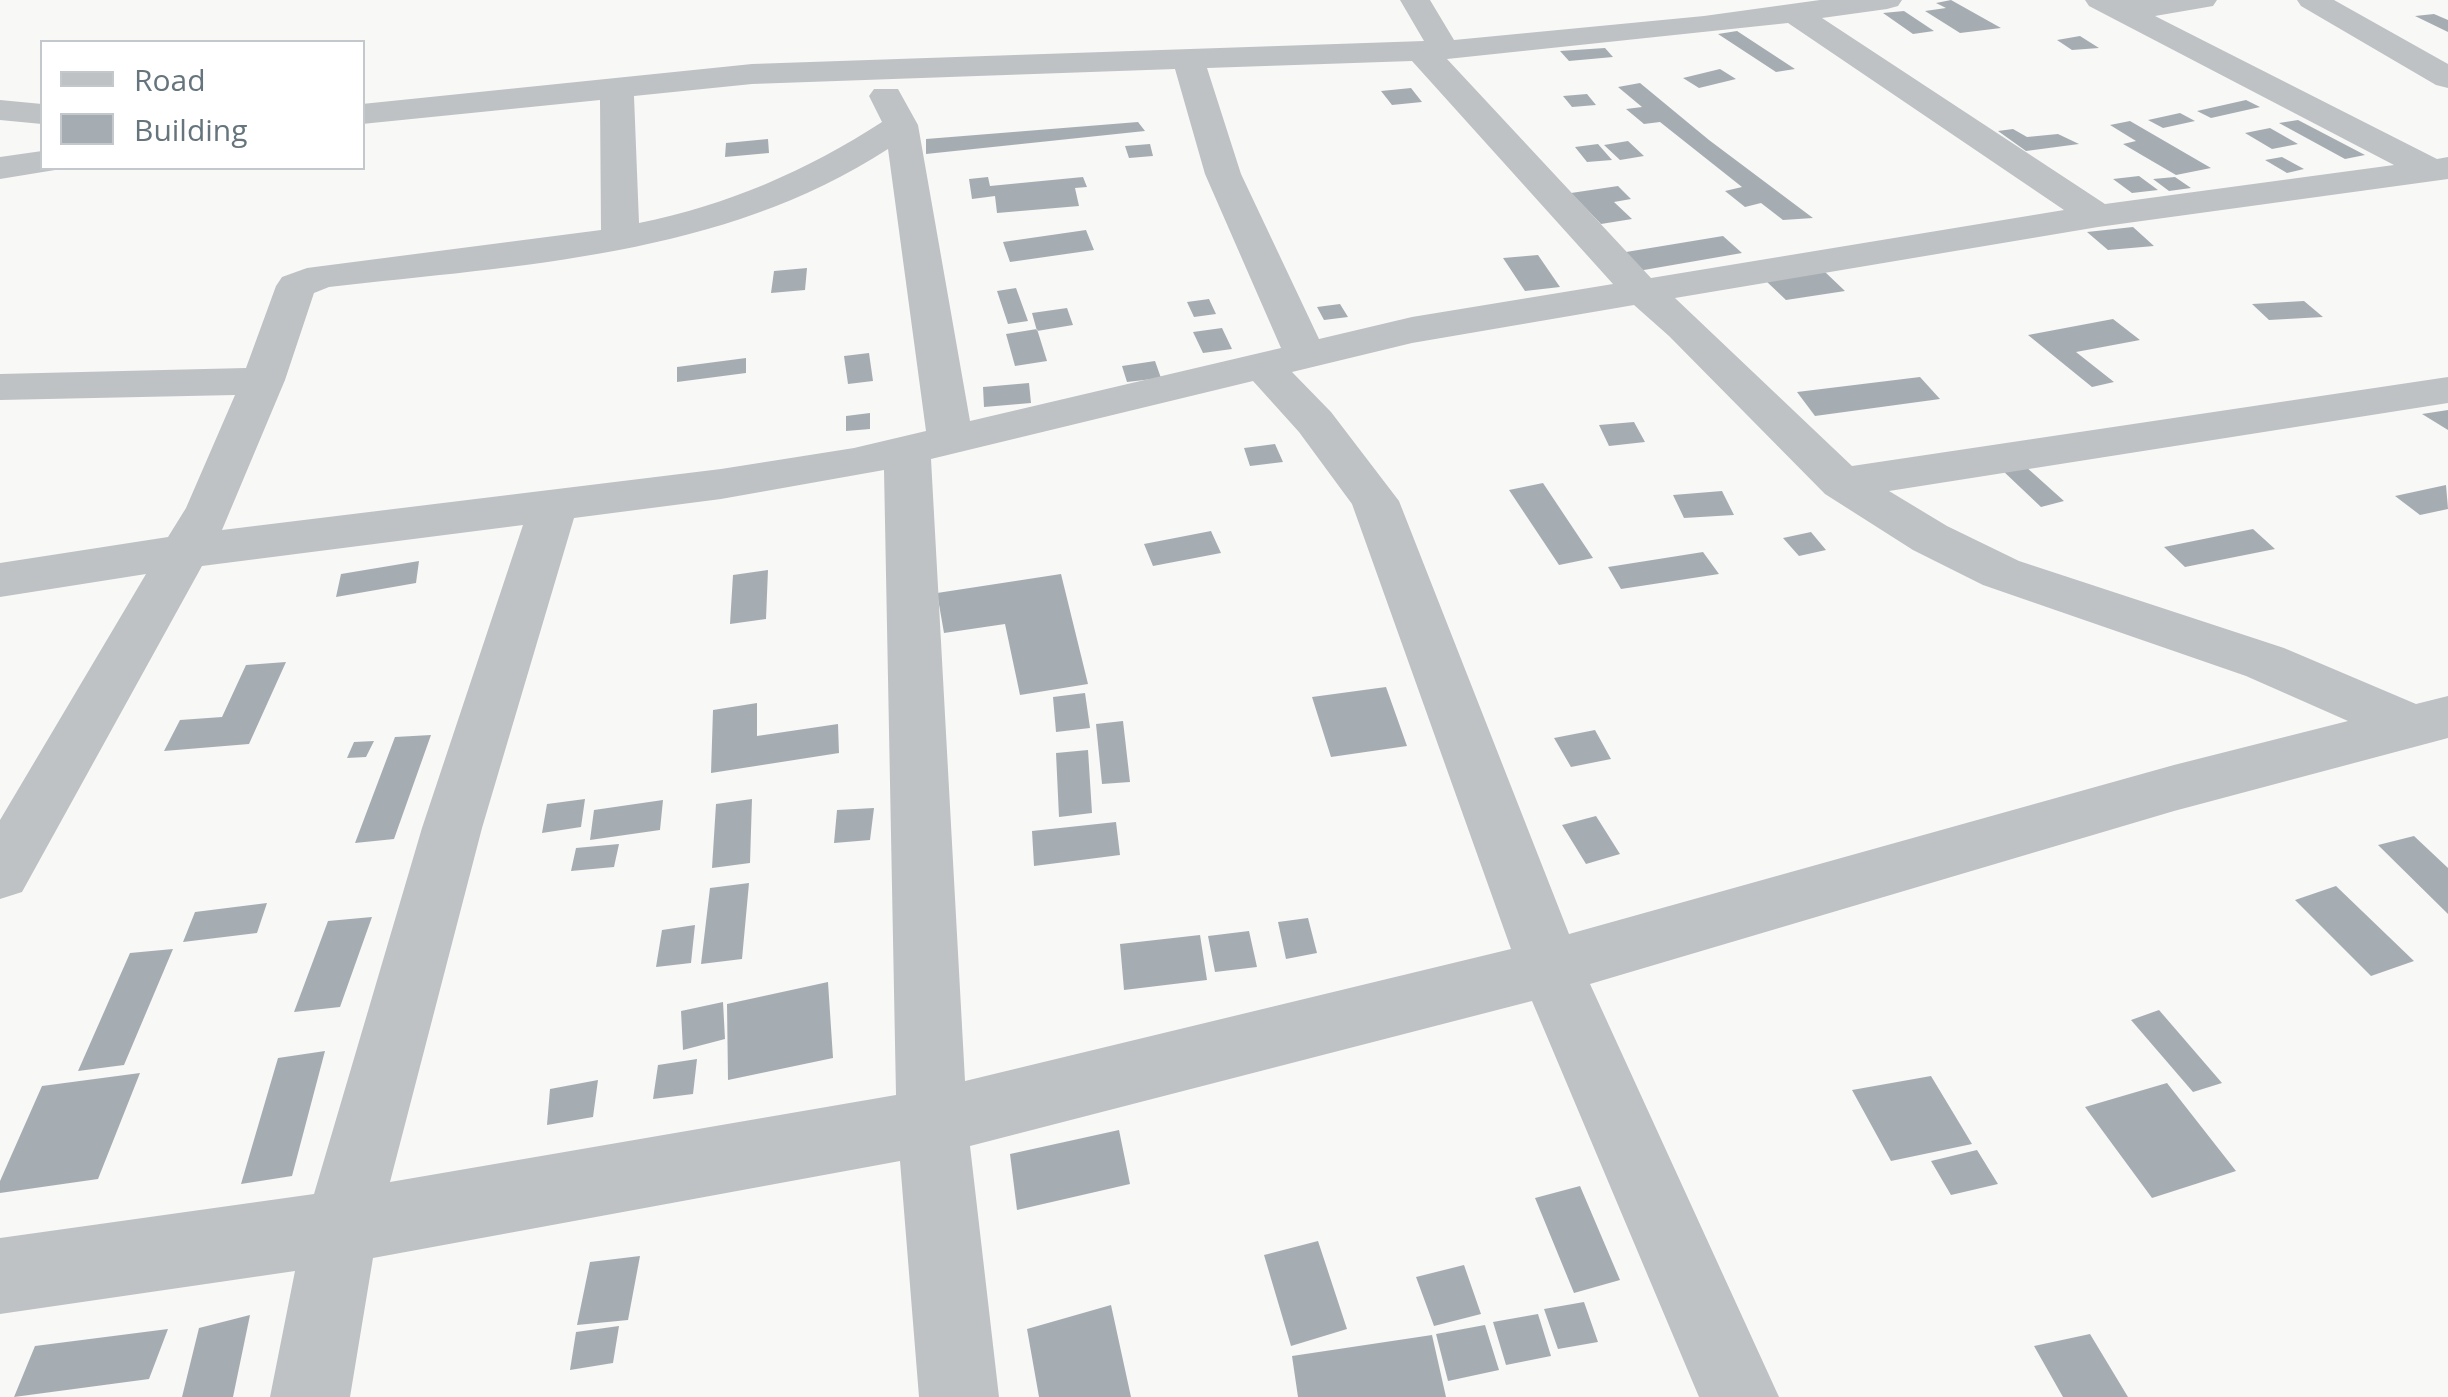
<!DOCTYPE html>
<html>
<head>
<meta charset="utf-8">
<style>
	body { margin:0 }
	#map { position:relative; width:2448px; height:1397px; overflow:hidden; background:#f8f8f6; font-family:"Open Sans",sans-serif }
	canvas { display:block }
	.legend { position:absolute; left:40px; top:40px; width:325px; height:130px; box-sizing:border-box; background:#fff; border:2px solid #c2c8cb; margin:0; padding:12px 18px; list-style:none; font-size:30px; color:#66757d }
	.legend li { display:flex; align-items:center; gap:20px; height:50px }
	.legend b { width:50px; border:2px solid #c2c8cb }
</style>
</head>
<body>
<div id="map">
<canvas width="2448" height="1397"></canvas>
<ul class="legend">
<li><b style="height:12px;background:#bec2c5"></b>Road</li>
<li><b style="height:28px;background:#a6adb2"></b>Building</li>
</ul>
</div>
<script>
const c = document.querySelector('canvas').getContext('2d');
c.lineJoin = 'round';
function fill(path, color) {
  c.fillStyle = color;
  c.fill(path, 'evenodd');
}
fill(new Path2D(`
	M1951 0 2001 28 1960 33 1925 11 1946 8 1936 3Z
	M1904 11 1934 31 1913 34 1883 13Z
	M2434 14 2448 20V32L2415 16Z
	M1737 31 1795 69 1776 72 1718 34Z
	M2080 36 2099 48 2072 50 2057 40Z
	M1605 48 1613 57 1569 61 1560 51Z
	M1720 69 1736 79 1699 88 1683 78Z
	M1640 83 1709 140 1813 218 1783 220 1761 203 1745 207 1725 191 1742 187 1660 122 1644 124 1626 109 1642 107 1618 87Z
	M1411 88 1422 102 1392 105 1381 91Z
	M1587 94 1596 105 1572 107 1563 96Z
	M2246 100 2260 107 2211 118 2197 111Z
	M2180 113 2195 121 2163 128 2148 120Z
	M2298 120 2365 155 2345 159 2279 123Z
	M2130 121 2211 168 2176 175 2140 154 2123 144 2136 141 2110 125Z
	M1138 122 1145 131 926 154V139Z
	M2270 128 2298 144 2272 149 2245 133Z
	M2013 129 2027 137 2058 134 2079 144 2026 151 1998 131Z
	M768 139 769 153 725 157 726 143Z
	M1628 141 1644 156 1620 160 1604 145Z
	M1150 144 1153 156 1129 158 1125 146Z
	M1598 144 1612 160 1587 162 1575 147Z
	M2282 157 2304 169 2287 173 2265 160Z
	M2139 176 2158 190 2132 193 2113 179Z
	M988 177 990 186 1083 177 1087 187 1075 188 1079 206 997 213 995 196 972 199 969 179Z
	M2175 177 2191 188 2169 191 2153 179Z
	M1618 186 1631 199 1614 202 1632 219 1601 224 1571 193Z
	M2133 227 2154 246 2108 250 2087 232Z
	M1086 230 1094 250 1010 262 1003 242Z
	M1723 236 1742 253 1638 271 1620 253Z
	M1538 255 1560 287 1525 291 1503 258Z
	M807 268 805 290 771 293 774 271Z
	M1824 271 1845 291 1786 300 1765 280Z
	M1016 288 1028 321 1008 324 997 291Z
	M1209 299 1216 314 1194 317 1187 302Z
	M2304 301 2323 317 2269 320 2252 304Z
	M1340 304 1348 317 1324 320 1317 307Z
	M1067 308 1073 325 1037 331 1032 313Z
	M2113 319 2140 340 2076 352 2114 382 2092 387 2028 335Z
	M1222 328 1232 349 1203 353 1193 332Z
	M1037 329 1047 361 1015 366 1006 334Z
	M869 353 873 381 848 384 844 356Z
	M746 358V373L677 382V367Z
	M1155 361 1161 378 1127 382 1122 366Z
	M1920 377 1940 399 1815 416 1797 392Z
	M1029 383 1031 403 984 407 983 387Z
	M2448 410V430L2422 414Z
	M870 413V429L846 431V416Z
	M1634 422 1645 442 1609 446 1599 425Z
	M1275 444 1283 462 1250 466 1244 448Z
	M2025 466 2064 501 2041 507 2002 470Z
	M1543 483 1593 558 1559 565 1509 490Z
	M2446 485 2448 509 2420 515 2395 496Z
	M1722 491 1734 515 1684 518 1673 495Z
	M2253 529 2275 549 2185 567 2164 547Z
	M1211 531 1221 553 1153 566 1144 544Z
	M1811 532 1826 550 1799 556 1783 538Z
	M1703 552 1719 574 1621 589 1608 567Z
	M419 561 416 583 336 597 341 574Z
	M768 570 766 619 730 624 733 575Z
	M1061 574 1088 684 1020 695 1005 624 944 633 937 593Z
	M286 662 249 744 164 751 180 720 222 717 246 665Z
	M1386 687 1407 746 1331 757 1312 697Z
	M1085 693 1090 728 1056 732 1053 697Z
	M757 703V736L838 724 839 753 711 773 713 710Z
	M1123 721 1130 782 1102 784 1096 724Z
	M1595 730 1611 759 1571 767 1554 738Z
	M431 735 394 839 355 843 395 737Z
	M374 741 366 757 347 758 354 742Z
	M1088 750 1092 813 1059 817 1056 753Z
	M585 799 581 827 542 833 547 804Z
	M752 799 750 863 712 868 716 804Z
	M663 800 660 830 590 840 594 810Z
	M874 808 870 840 834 843 837 810Z
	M1596 816 1620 854 1586 864 1562 825Z
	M1116 822 1120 855 1034 866 1032 831Z
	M2414 836 2448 868V914L2378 845Z
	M619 844 614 867 571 871 576 848Z
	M749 883 742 959 701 964 710 888Z
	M2336 886 2414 961 2371 976 2295 900Z
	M267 903 257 933 183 942 195 912Z
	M372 917 340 1007 294 1012 328 921Z
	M1308 918 1317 953 1286 959 1278 922Z
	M695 925 691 963 656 967 662 930Z
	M1249 931 1257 967 1215 972 1208 936Z
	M1200 935 1207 980 1124 990 1120 944Z
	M173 949 124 1065 78 1071 130 953Z
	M828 982 833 1058 728 1080 727 1004Z
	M723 1002 725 1039 683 1050 681 1011Z
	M2159 1010 2222 1083 2193 1092 2131 1020Z
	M325 1051 292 1176 241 1184 278 1058Z
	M697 1059 693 1094 653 1099 658 1065Z
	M140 1073 98 1179 0 1193V1181L42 1086Z
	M1931 1076 1972 1144 1891 1161 1852 1090Z
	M598 1080 593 1117 547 1125 550 1089Z
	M2167 1083 2236 1171 2152 1198 2085 1107Z
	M1119 1130 1130 1184 1017 1210 1010 1154Z
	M1977 1150 1998 1184 1951 1195 1931 1161Z
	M1580 1186 1620 1280 1574 1293 1535 1198Z
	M1318 1241 1347 1329 1291 1346 1264 1255Z
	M640 1256 628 1320 577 1325 590 1262Z
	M1464 1265 1481 1314 1434 1326 1416 1277Z
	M1584 1302 1598 1342 1558 1349 1544 1309Z
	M1111 1305 1131 1397H1039L1027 1329Z
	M1538 1314 1551 1356 1506 1365 1493 1322Z
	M250 1315 233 1397H182L199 1328Z
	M1485 1325 1499 1370 1448 1381 1436 1334Z
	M619 1326 613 1363 570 1370 576 1332Z
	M168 1329 149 1379 14 1397 35 1346Z
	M2090 1334 2128 1397H2063L2034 1346Z
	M1432 1335 1446 1397H1298L1292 1356Z`), '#a6adb2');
fill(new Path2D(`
	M1400 0H1430L1454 40 1704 16 1820 0H1902L1898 6 1887 9 1822 18 2105 204 2394 165 2089 6 2085 0H2217L2213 6 2155 16 2437 159 2448 157V179L2098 227 1675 298 1852 466 2448 377V403L1889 491 1947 526 2019 561 2284 648 2416 704 2448 696V738L2174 811 1590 984 1779 1397H1699L1532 1001 970 1146 999 1397H919L900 1161 373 1258 350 1397H270L295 1271 0 1314V1238L314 1194 422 828 523 525 202 566 22 892 0 899V820L146 574 0 597V563L168 537 186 508 235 395 0 400V374L246 368 276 286 282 277 307 268 601 230 600 100 362 124V104L752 64 1424 41ZM1788 23 2064 210 1651 278 1447 59ZM1412 61 1613 284 1412 317 1319 339 1241 174 1207 68ZM1175 69 1205 174 1281 348 970 421 918 125 898 89H874L869 96 882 122C806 171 728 205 639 223L634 96 752 84ZM888 149 926 431 854 448 721 469 222 530 285 380 314 293 329 287C520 265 722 257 888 149ZM1634 305 1669 336 1825 494 1913 550 1983 585 2246 676 2348 721 2174 765 1569 934 1399 501 1331 412 1292 372 1412 343ZM1253 381 1299 432 1352 504 1511 949 965 1081 931 459ZM884 470 896 1095 390 1182 482 828 574 518 721 499Z
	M2297 0H2334L2448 64V88L2436 85 2301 6Z
	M0 100 42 104V124L0 120Z
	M42 151V168L55 170 0 179V157Z`), '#bec2c5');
</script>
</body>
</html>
